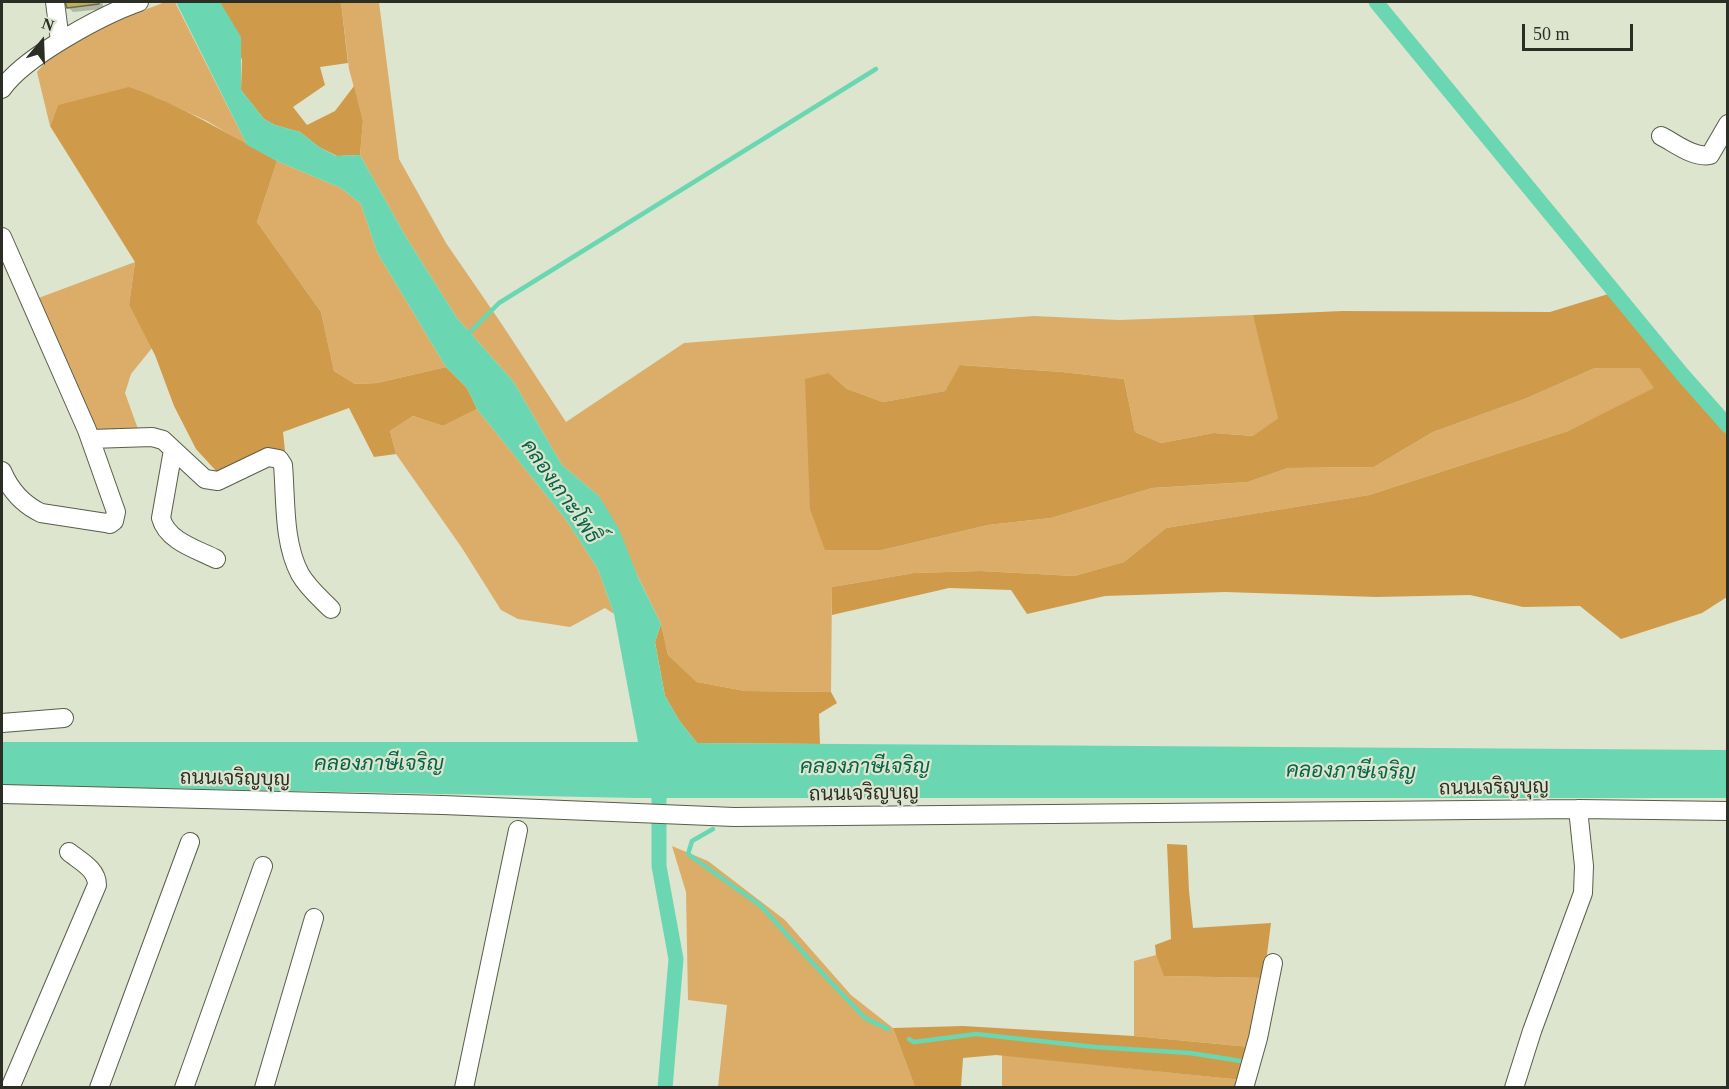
<!DOCTYPE html>
<html>
<head>
<meta charset="utf-8">
<style>
	body { margin:0 }
	#map { position:relative; width:1729px; height:1089px; overflow:hidden; background:#dde5ce; font-family:Georgia,serif }
	canvas { display:block }
	.frame { position:absolute; inset:0; border:3px solid #2b2e25; pointer-events:none }
	.north { position:absolute; left:12px; top:12px; width:60px; height:60px; -webkit-text-stroke:4px #dde5ce; paint-order:stroke; rotate:19deg; font-size:16px; font-weight:700; line-height:24px; text-align:center; color:#2b2e25 }
	.north::after { content:''; display:block; margin:auto; width:21px; height:27px; background:#2b2e25; clip-path:polygon(50% 0,100% 100%,50% 72%,0 100%) }
	.scale { position:absolute; left:1522px; top:24px; width:111px; height:27px; box-sizing:border-box; border:3px solid #2b2e25; border-top:0; padding-left:8px; font-size:18px; line-height:21px; white-space:nowrap; color:#2b2e25; -webkit-text-stroke:4px #dde5ce; paint-order:stroke }
</style>
</head>
<body>
<div id="map">
<canvas width="1729" height="1089"></canvas>
<div class="frame"></div>
<div class="north">N</div>
<div class="scale">50 m</div>
</div>
<script>
const c = document.querySelector('canvas').getContext('2d');
c.lineJoin = 'round';
function fill(path, color) {
  c.fillStyle = color;
  c.fill(path, 'evenodd');
}
function trace(path, color, width, dash) {
  c.strokeStyle = color;
  c.lineWidth = width;
  c.lineCap = dash ? 'butt' : 'round';
  c.setLineDash(dash || []);
  c.stroke(path);
}
function write(font, color, halo, rows, align = 'center') {
  c.font = font + ' Georgia,Sarabun,serif';
  c.lineWidth = 4.5;
  c.setLineDash([]);
  c.textBaseline = 'middle';
  c.strokeStyle = halo;
  c.fillStyle = color;
  for (const [text, x, y, turn = 0] of rows) {
    c.save();
    c.translate(x, y);
    c.rotate((+turn || 0) * Math.PI / 180);
    c.textAlign = isNaN(turn) ? turn : align;
    if (halo) c.strokeText(text, 0, 0);
    c.fillText(text, 0, 0);
    c.restore();
  }
}
fill(new Path2D(`
	M165 2H175L247 145 207 121 155 97 58 105 50 126 37 72C66 35 123 19 165 2Z
	M341 2H379L399 159 446 243 501 323 566 422 684 343 1034 316 1119 320 1253 315 1275 375 1278 418 1254 436 1214 433 1161 443 1135 432 1124 379 1062 372 961 365 945 391 883 402 847 389 829 373 825 550H882L988 525 1051 518 1152 488 1248 482 1288 468 1374 467 1433 432 1527 398 1595 368H1641L1655 389 1568 431 1369 495 1166 528 1124 562 1074 576 981 571 914 573 832 587 831 692 745 691 697 682 668 655 661 624 599 496 562 465 513 381 457 318 406 237 360 155 363 121 349 69Z
	M277 161 341 188 361 204 377 252 446 367 377 383 355 384 334 371 321 312 257 222Z
	M135 262 129 305 152 348 131 374 125 393 138 429 84 444 25 303Z
	M477 409 567 521 598 569 614 614 605 608 570 627 518 619 501 610 462 548 396 454 390 431 413 416 443 426Z
	M672 846 708 861 785 920 851 995 893 1028 915 1087H718L727 1005 688 1000 686 892Z
	M1156 955 1165 976 1264 978 1250 1047 1134 1036V961Z
	M1002 1055 1242 1080 1240 1088H1002Z`), '#dbad69');
fill(new Path2D(`
	M220 2H341L348 63 320 67 325 85 293 107 307 125 335 111 354 86 363 121 360 155 337 156 319 147 300 132 275 125 264 119 241 90 242 60Z
	M129 87C181 105 228 134 277 161L257 222 321 312 334 371 355 384 377 383 446 367 467 388 477 409 443 426 413 416 390 431 396 454 374 457 349 408 283 432 285 451 217 472 196 449 174 406 155 355 129 305 135 262 50 126 58 105Z
	M1618 291 1698 384 1727 423V597L1702 613 1621 639 1580 606 1523 607 1470 595 1376 597 1225 592 1105 596 1027 614 1011 590 949 588 832 615V587L914 573 981 571 1074 576 1124 562 1166 528 1369 495 1568 431 1654 388 1640 368H1595L1527 398 1433 432 1374 467 1288 468 1248 482 1152 488 1051 518 988 525 882 550H825L810 509 805 379 829 373 847 389 883 402 945 391 960 365 1062 372 1124 379 1135 432 1161 443 1214 433 1253 436 1278 418 1253 315 1342 311 1550 312Z
	M661 624 668 655 697 682 745 691 831 692 837 703 819 714 820 744 697 743 679 720 665 696 655 642Z
	M1167 844 1187 845 1189 891 1193 928 1271 923 1264 978 1164 976 1156 955 1155 945 1171 939Z
	M963 1026 1134 1036 1250 1047 1242 1080 996 1055 963 1058 961 1087H915L893 1028Z`), '#cf9b4b');
fill(new Path2D(`
	M176 2H220L241 37V90L264 119 275 125 300 132 319 147 336 156 360 155 406 237 457 318 513 381 562 465 599 496 619 529 638 577 661 624 655 642 665 696 679 720 697 743 1728 750 1727 798H636L2 785V742H638L614 614 598 569 567 521 477 409 467 388 446 367 377 252 361 204 341 188 277 161 247 145Z`), '#6ad7b2');
fill(new Path2D(`
	M67 2H102L104 9 73 12 68 7Z`), '#0003');
trace(new Path2D(`
	M467 335 499 303 876 69
	M713 829 692 841 688 854 761 906 808 958 865 1018 888 1029
	M909 1039 914 1042 976 1034 1095 1047 1190 1053 1241 1061`), '#6ad7b2', 4.5);
trace(new Path2D(`
	M1376 2 1682 374 1728 426
	M659 780V866L676 959 665 1088`), '#6ad7b2', 15);
const building = new Path2D(`
	M65 2H99V4L67 8Z`);
fill(building, '#c1b053');
trace(building, '#6c6853', 1.5);
const minor = new Path2D(`
	M55 2 60 41
	M2 89C24 57 102 15 139 2
	M1661 136C1675 143 1693 158 1710 155L1728 124
	M2 237 87 430 116 512 114 521 110 524 106 523 41 513C22 504 10 490 2 471
	M91 439 152 437 163 440 205 479 218 481 268 457 279 459 283 465C286 500 283 542 300 574 308 588 320 598 331 609
	M173 450 161 518C167 541 196 549 216 559
	M2 723 64 718
	M2 794 443 805 734 817 1578 809 1728 811
	M10 1088 97 885C97 869 80 861 69 852
	M99 1088 190 842
	M184 1088 263 866
	M264 1088 314 918
	M464 1088 518 830
	M1244 1088 1258 1038 1273 963
	M1514 1088 1532 1031 1583 893 1584 866 1578 809`);
trace(minor, '#575e4a', 20);
trace(minor, '#fff', 18);
write('20px', '#2b2e25', '#dde5ce', [
	["ถนนเจริญบุญ",235,778,1],
	["ถนนเจริญบุญ",1494,787,-1],
	["ถนนเจริญบุญ",864,793,-1]
]);
write('italic 21px', '#06634b', '#dde5ce', [
	["คลองเกาะโพธิ์",561,491,55],
	["คลองภาษีเจริญ",379,763],
	["คลองภาษีเจริญ",865,766],
	["คลองภาษีเจริญ",1351,771,1]
]);
</script>
</body>
</html>
